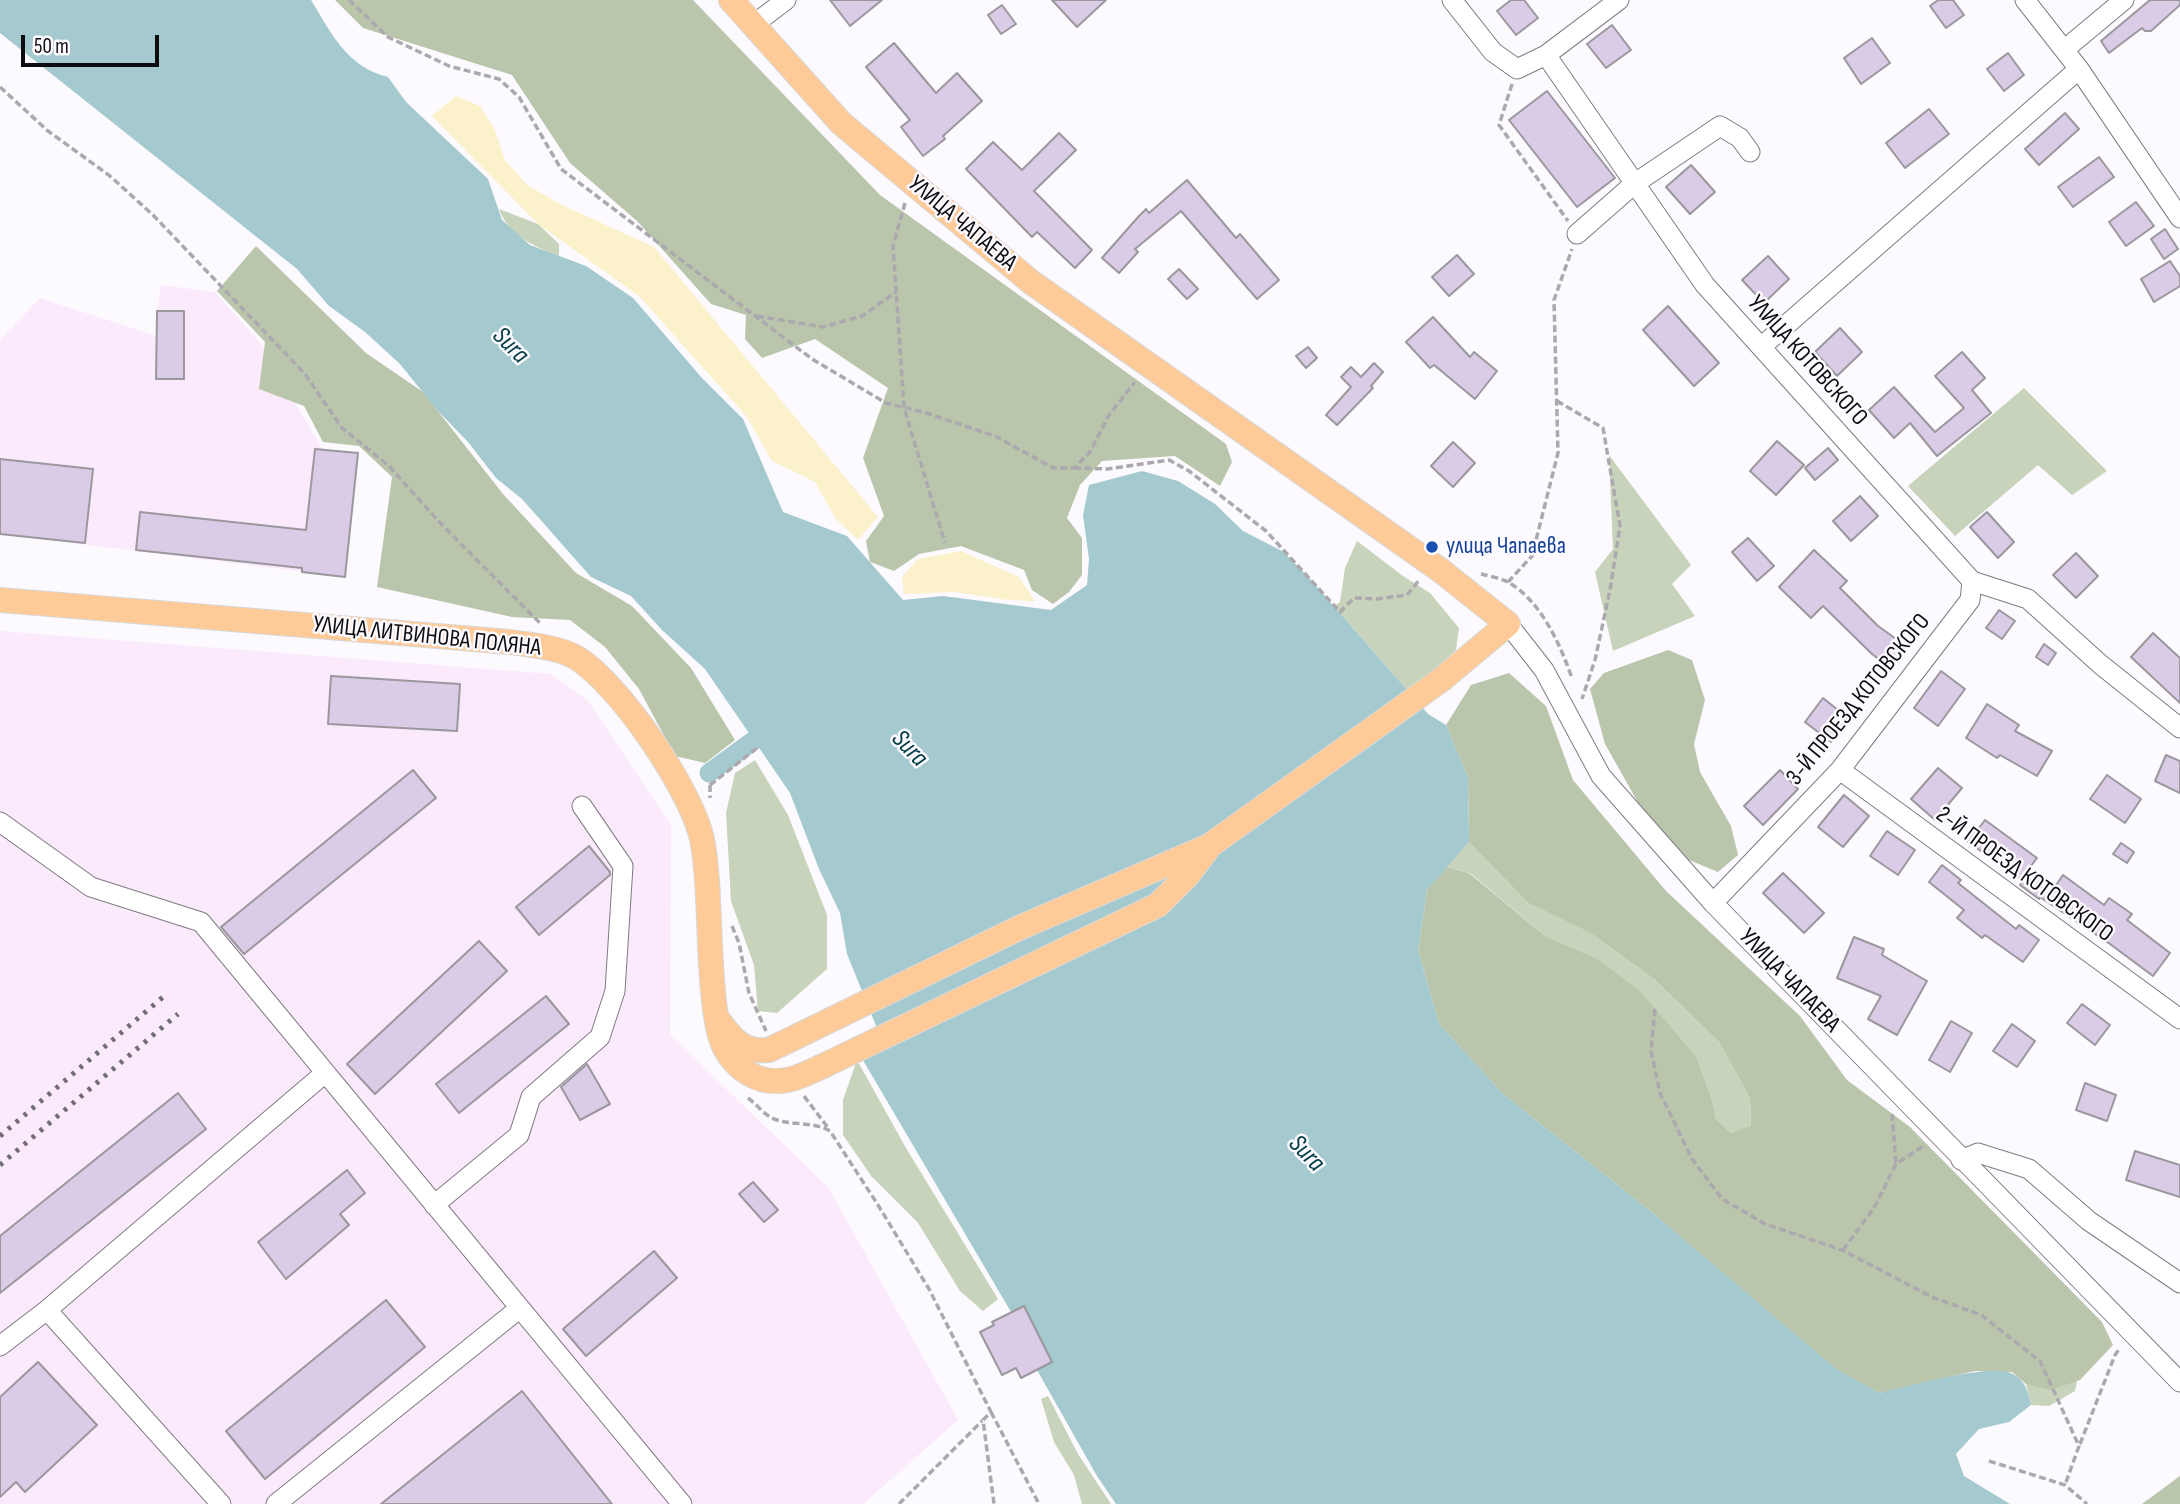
<!DOCTYPE html>
<html>
<head>
<meta charset="utf-8">
<style>
	body { margin:0 }
	#map { position:relative; width:2180px; height:1504px; overflow:hidden; background:#fcf9ff; font-family:"Sofia Sans Condensed",sans-serif }
	canvas { display:block }
	.scale { position:absolute; left:21px; top:35px; width:138px; height:32px; box-sizing:border-box; border:4px solid #0d0c0e; border-top:0; padding-left:9px; font-size:21px; line-height:24px; white-space:nowrap; color:#0d0c0e; -webkit-text-stroke:5px #fcf9ff; paint-order:stroke }
</style>
</head>
<body>
<div id="map">
<canvas width="2180" height="1504"></canvas>
<div class="scale">50 m</div>
</div>
<script>
const c = document.querySelector('canvas').getContext('2d');
c.lineJoin = 'round';
function fill(path, color) {
  c.fillStyle = color;
  c.fill(path, 'evenodd');
}
function trace(path, color, width, dash) {
  c.strokeStyle = color;
  c.lineWidth = width;
  c.lineCap = dash ? 'butt' : 'round';
  c.setLineDash(dash || []);
  c.stroke(path);
}
function write(font, color, halo, rows, align = 'center') {
  c.font = font + ' "Sofia Sans Condensed",sans-serif';
  c.lineWidth = 5;
  c.setLineDash([]);
  c.textBaseline = 'middle';
  c.strokeStyle = halo;
  c.fillStyle = color;
  for (const [text, x, y, turn = 0] of rows) {
    c.save();
    c.translate(x, y);
    c.rotate((+turn || 0) * Math.PI / 180);
    c.textAlign = isNaN(turn) ? turn : align;
    if (halo) c.strokeText(text, 0, 0);
    c.fillText(text, 0, 0);
    c.restore();
  }
}
fill(new Path2D(`
	M161 285 215 292 262 345 322 449 358 453 345 577 0 534V340L40 298 156 336 157 311Z
	M0 631 551 674 588 701 671 825 670 1035 828 1187 958 1420 863 1504H0Z`), '#fbeafc');
fill(new Path2D(`
	M499 209 538 224 559 244V256C535 247 508 235 499 209Z
	M2024 388 2107 471 2072 495 2038 465 1955 536 1908 486Z
	M1609 455 1691 565 1672 584 1695 616 1613 651 1595 572 1613 549Z
	M1357 541 1403 576 1430 593 1459 628 1456 650 1427 677 1407 690 1334 606 1340 602 1345 568Z
	M755 760 788 815 827 915V969L777 1013 758 1011 754 965 731 901 726 813 735 773Z
	M1469 842 1528 903 1590 933 1654 979 1719 1042 1750 1098 1751 1127 1731 1133 1716 1119 1711 1097 1697 1058 1596 958 1545 936 1470 873 1447 867Z
	M857 1060 906 1148 998 1299 983 1311 960 1291 918 1223 872 1177 843 1135V1100Z
	M2088 1330 2075 1391 2049 1406 2031 1405 2026 1384 2054 1353Z
	M1048 1396 1078 1454 1111 1504H1082L1074 1475 1054 1442 1041 1399Z`), '#c7d3ba');
fill(new Path2D(`
	M335 0H693L880 195 1226 444 1232 462 1220 486 1175 456 1102 461 1080 485 1067 518 1082 538V575L1069 592 1053 604 1032 590 1024 570 961 546 919 554 894 571 870 562 866 541 884 516 863 458 888 388 815 339 762 358 745 339 746 315 711 304 637 221 570 163 512 75 363 28Z
	M256 246 366 353 423 392 503 494 576 573 632 606 691 668 735 740 705 763 675 756 639 689 605 647 570 620 512 617 377 587 392 477 359 446 323 442 304 406 259 389 265 342 217 291Z
	M1668 650 1692 660 1705 700 1694 744 1700 772 1731 826 1738 855 1718 872 1689 860 1649 822 1605 744 1590 689 1604 673Z
	M1509 673 1546 706 1573 780 1666 891 1800 1016 1847 1080 1910 1127 2102 1322 2113 1345 2080 1380 2050 1390 2026 1384 2012 1372 1975 1371 1879 1393 1834 1368 1654 1214 1503 1094 1439 1024 1418 950 1427 890 1447 867 1469 873 1545 936 1596 958 1641 992 1697 1058 1711 1097 1716 1119 1731 1133 1751 1126 1750 1098 1719 1042 1654 979 1590 933 1528 903 1469 842 1468 777 1446 725 1471 685Z
	M2180 1476V1504H2142Z`), '#b9c6ab');
fill(new Path2D(`
	M456 96 480 106 495 130 505 160 527 185 562 205 654 247 878 517 858 540 836 519 815 482 772 461 747 417 639 296 538 224 432 116Z
	M961 551 1019 577 1035 601 1008 600 955 592 904 594 902 577 918 559Z`), '#fbf1cb');
fill(new Path2D(`
	M0 0H311C331 33 347 67 388 77L406 102 488 179 502 220 530 245 586 266 633 298 702 378 743 419 783 512 847 536 903 600 943 596 1051 610 1087 585 1089 559 1083 515 1089 485 1142 471 1178 481 1215 504 1243 531 1284 552 1312 581 1428 714 1446 725 1468 777 1469 842 1427 890 1418 950 1439 1024 1503 1094 1654 1214 1835 1368 1879 1393C1906 1387 1992 1362 2013 1374 2026 1381 2028 1392 2031 1405L2009 1422 1979 1429 1956 1454 1964 1476 2010 1504H1116L1097 1476 1037 1370 1052 1362 1024 1306 1011 1312 857 1050 881 1038 847 954 840 913 819 869 790 793 705 669 662 630 631 596 591 577 522 499 496 478 468 442 438 411 400 364 365 332 329 306 297 269 0 33Z`), '#a4c9ce');
trace(new Path2D(`
	M709 773 753 741`), '#a4c9ce', 19);
const building = new Path2D(`
	M830 0H882L850 26Z
	M1052 0H1106L1077 27Z
	M1511 0H1524L1538 18 1516 35 1497 11Z
	M1938 0H1953L1964 15 1946 28 1930 6Z
	M2150 0H2180V5L2151 31H2145L2142 28 2109 53 2101 41Z
	M1002 5 1016 24 1001 34 988 15Z
	M1612 25 1631 50 1606 68 1587 44Z
	M1872 38 1890 63 1861 84 1844 58Z
	M894 43 936 93 957 73 982 101 943 136 945 139 923 156 901 127 910 120 866 67Z
	M2008 53 2024 75 2004 91 1987 69Z
	M1547 91 1615 178 1577 207 1509 120Z
	M1929 109 1949 134 1905 168 1886 143Z
	M2065 113 2079 129 2039 165 2025 149Z
	M1059 133 1076 150 1034 191 1092 250 1075 268 1037 232 1032 237 966 169 993 142 1022 170Z
	M2099 157 2114 177 2073 207 2058 187Z
	M1691 165 1715 192 1690 214 1666 187Z
	M1187 180 1236 238 1240 234 1279 280 1257 299 1181 211 1135 249 1138 252 1119 273 1102 258 1139 216 1146 209 1149 213Z
	M2136 202 2154 226 2126 246 2109 222Z
	M2165 229 2178 249 2164 259 2151 239Z
	M1457 255 1474 274 1449 296 1432 277Z
	M1768 256 1789 279 1764 303 1742 280Z
	M2170 261 2180 276V286L2154 302 2141 279Z
	M1179 269 1198 289 1187 299 1168 279Z
	M1668 306 1719 363 1694 386 1643 330Z
	M157 311H184V379H156Z
	M1433 317 1470 357 1474 352 1497 371 1475 399 1434 365 1430 368 1406 342Z
	M1840 328 1862 352 1837 376 1815 352Z
	M1308 347 1317 358 1306 368 1296 356Z
	M1962 352 1985 378 1972 390 1991 413 1937 456 1910 423 1894 438 1869 410 1894 387 1935 432 1964 408 1935 376Z
	M1374 363 1383 372 1371 386 1373 388 1337 425 1326 415 1351 387 1341 377 1351 367 1361 377Z
	M1777 441 1804 465 1776 495 1750 471Z
	M1453 442 1475 463 1453 487 1431 466Z
	M1828 448 1838 460 1815 480 1805 468Z
	M315 449 358 453 345 577 302 572V568L136 550 140 512 306 530Z
	M0 459 93 469 85 543 0 534Z
	M1860 496 1878 516 1851 541 1833 521Z
	M1987 512 2014 542 1998 558 1970 527Z
	M1748 538 1774 566 1757 581 1732 552Z
	M1814 550 1847 581 1840 588 1878 626 1906 646 1891 668 1872 654 1823 606 1811 618 1779 587Z
	M2076 553 2098 576 2076 598 2053 575Z
	M1999 610 2015 621 2002 639 1986 628Z
	M2153 633 2180 658V703L2131 657Z
	M2044 644 2056 653 2048 665 2036 657Z
	M1941 671 1965 689 1938 726 1914 708Z
	M331 676 460 684 457 731 328 724Z
	M1823 698 1849 719 1831 742 1805 722Z
	M1987 704 2019 725 2015 731 2052 751 2037 776 2000 755 1997 758 1966 738Z
	M2166 755 2180 761V793L2155 781Z
	M1938 768 1962 788 1935 820 1911 799Z
	M413 770 436 798 244 954 221 927Z
	M1780 770 1798 789 1763 825 1744 806Z
	M2107 775 2141 799 2125 823 2090 799Z
	M1844 795 1869 816 1843 847 1818 827Z
	M1985 820 2037 858 2021 879 1968 842Z
	M1887 831 1915 850 1898 875 1870 856Z
	M2121 843 2134 852 2127 863 2113 854Z
	M589 846 610 872V875L539 935 516 907Z
	M1942 865 1961 880 1958 883 2016 929 2019 925 2039 940 2023 962 1985 935 1982 938 1957 918 1964 910 1929 882Z
	M2031 870 2054 888 2063 875 2104 905 2109 898 2132 914 2127 920 2170 953 2153 976 2110 944 2040 897 2039 899 2020 885Z
	M1783 873 1824 913 1804 933 1763 893Z
	M1854 937 1884 949 1882 955 1927 981 1897 1035 1868 1019 1881 996 1837 978Z
	M479 941 507 971 375 1094 347 1064Z
	M546 996 569 1024 459 1113 436 1084Z
	M2082 1004 2110 1025 2095 1045 2067 1023Z
	M1951 1021 1972 1033 1950 1072 1929 1060Z
	M2012 1024 2035 1041 2017 1067 1993 1051Z
	M587 1064 610 1104 580 1120 561 1087Z
	M2085 1083 2116 1095 2107 1121 2076 1110Z
	M178 1093 206 1129 0 1293V1236Z
	M2135 1151 2180 1165V1197L2126 1180Z
	M347 1170 365 1193 340 1214 349 1225 286 1279 258 1242Z
	M753 1182 778 1210 764 1222 739 1194Z
	M654 1251 677 1278 586 1356 563 1329Z
	M386 1300 425 1347 265 1479 226 1431Z
	M1024 1306 1052 1362 1021 1378 1016 1368 1002 1375 980 1332 994 1325 992 1322Z
	M38 1362 97 1425 25 1492 16 1482 0 1497V1397Z
	M522 1391 612 1504H381Z`);
fill(building, '#dacbe6');
trace(building, '#9a979d', 2);
const minor = new Path2D(`
	M1452 0 1493 52 1517 69 1546 55 1705 285 1972 581 2028 599 2100 664 2180 728
	M2025 0 2079 69 2180 218
	M753 25 786 0
	M2064 50 2124 0
	M1546 55 1619 0
	M1577 234 1634 184 1720 126 1740 138 1750 152
	M1761 347 2079 69
	M1508 624 1544 670 1601 776 1713 903 2180 1382
	M1840 770 2180 1019
	M0 822 91 887 201 922 682 1504
	M1713 903 1840 770 1970 600 1972 581
	M1961 1160 1978 1153 2029 1169 2089 1221 2180 1283
	M434 1205 519 1135 531 1097 600 1037 615 991 623 866 582 806
	M0 1346 47 1310
	M221 1504 47 1310 325 1073
	M276 1504 520 1308`);
const major = new Path2D(`
	M0 600 510 642C531 645 558 647 577 658 620 685 688 786 701 835 706 855 707 877 708 898 710 935 710 973 715 1009 717 1023 719 1038 726 1050 737 1069 756 1082 778 1081 794 1081 809 1072 823 1066L1158 905 1187 876 1209 847
	M716 1017C732 1038 741 1053 769 1050L1019 928 1209 846 1441 680 1508 624 1440 570 1031 282 841 123 731 0`);
trace(minor, '#7f7c82', 21);
trace(major, '#d8d8d8', 26);
trace(new Path2D(`
	M349 0 388 37 449 66 499 79 519 97 561 169 812 359 886 403 923 412 995 436 1053 468H1074L1090 452 1109 415 1135 382
	M1512 84 1499 125 1568 221
	M0 87 48 131 110 176 153 215 305 374 342 428 389 466 442 525 542 625
	M905 203 893 246 904 408 945 543
	M757 316 823 327 862 316 896 292
	M1557 401 1603 428 1620 526 1610 590 1595 660 1582 699
	M1074 468 1107 469 1169 460 1189 471 1266 531 1340 612 1354 598 1377 599 1407 595 1420 579
	M1481 574C1489 576 1500 578 1508 582 1541 601 1560 644 1572 678
	M1508 582 1532 556 1558 453 1554 300 1572 249
	M710 785V798
	M710 785 757 748
	M732 926 739 943 749 993 766 1031
	M1655 1009 1651 1051 1660 1093 1692 1159 1722 1199 1765 1224 1842 1250 1932 1297 1981 1315 2040 1361 2079 1446 2065 1485
	M804 1096 829 1129
	M748 1098C755 1103 762 1112 770 1117 788 1127 811 1120 830 1131L878 1205 929 1289 991 1412 983 1420 994 1504
	M1892 1114 1896 1164
	M1843 1250 1874 1208 1896 1164 1925 1145
	M991 1412 1039 1504
	M2080 1444 2115 1355 2120 1348
	M1989 1461 2065 1485 2087 1504
	M899 1504 982 1421`), '#aca9ae', 3.5, [7, 3.5]);
trace(minor, '#fff', 19);
trace(major, '#fecb98', 24);
trace(new Path2D(`
	M0 1136 163 997
	M0 1165 178 1014`), '#706e72', 5, [3.5, 7]);
for (const [x, y, r, color] of [
	[1432,547,7,"#1a4fb4"]
]) {
  const dot = new Path2D();
  dot.arc(x, y, r, 0, 2 * Math.PI);
  c.fillStyle = color;
  c.fill(dot);
  trace(dot, '#fcf9ff', 2.5);
}
write('24px', '#0d0c0e', '#fcf9ff', [
	["УЛИЦА ЧАПАЕВА",962,224,40],
	["УЛИЦА КОТОВСКОГО",1807,361,48],
	["УЛИЦА ЛИТВИНОВА ПОЛЯНА",427,637,6],
	["3-Й ПРОЕЗД КОТОВСКОГО",1859,700,-51],
	["2-Й ПРОЕЗД КОТОВСКОГО",2024,875,36],
	["УЛИЦА ЧАПАЕВА",1789,981,46]
]);
write('24px', '#164399', '#fcf9ff', [
	["улица Чапаева",1446,547]
], 'left');
write('italic 26px', '#003c43', '#fcf9ff', [
	["Sura",510,346,45],
	["Sura",909,749,46],
	["Sura",1306,1154,46]
]);
</script>
</body>
</html>
